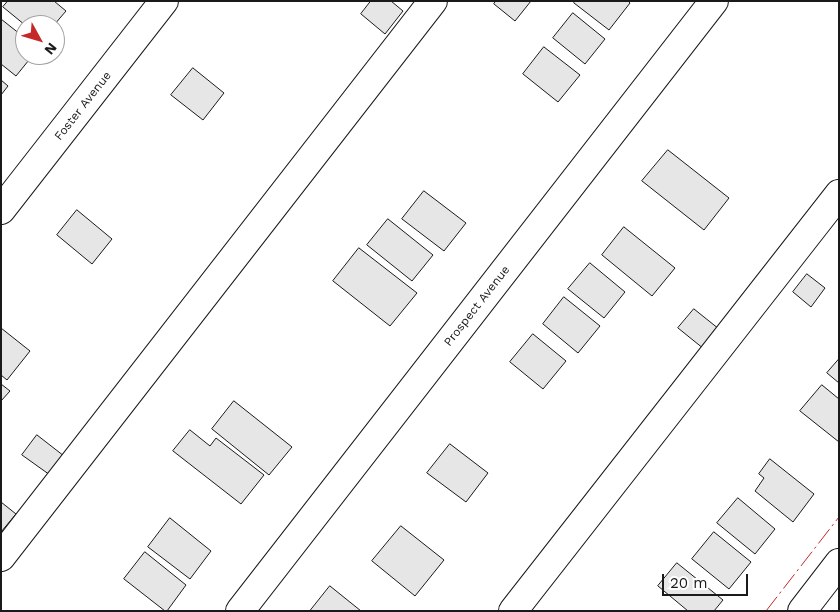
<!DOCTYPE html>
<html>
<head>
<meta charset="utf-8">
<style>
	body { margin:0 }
	#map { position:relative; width:840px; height:612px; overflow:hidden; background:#fff; font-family:"Work Sans",sans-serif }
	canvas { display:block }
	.frame { position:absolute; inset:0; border:2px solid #1a1a1a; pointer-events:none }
	.north { position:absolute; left:15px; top:15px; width:50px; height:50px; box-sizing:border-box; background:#fff; border:1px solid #a3a3a3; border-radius:50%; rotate:129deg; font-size:14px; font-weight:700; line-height:20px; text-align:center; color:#1a1a1a }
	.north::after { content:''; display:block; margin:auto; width:18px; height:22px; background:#c62828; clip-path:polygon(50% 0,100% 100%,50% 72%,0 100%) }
	.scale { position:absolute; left:662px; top:574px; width:86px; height:22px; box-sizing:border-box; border:2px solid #1a1a1a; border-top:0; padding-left:6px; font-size:15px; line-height:18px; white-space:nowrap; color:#1a1a1a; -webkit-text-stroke:4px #fff; paint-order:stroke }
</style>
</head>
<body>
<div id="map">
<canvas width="840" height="612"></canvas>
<div class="frame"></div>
<div class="north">N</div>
<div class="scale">20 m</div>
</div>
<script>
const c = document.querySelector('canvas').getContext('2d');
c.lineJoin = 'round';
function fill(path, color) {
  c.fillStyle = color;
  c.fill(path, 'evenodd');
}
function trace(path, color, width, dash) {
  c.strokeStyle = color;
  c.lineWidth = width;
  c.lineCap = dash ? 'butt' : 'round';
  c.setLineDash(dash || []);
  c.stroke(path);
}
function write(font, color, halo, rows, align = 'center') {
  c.font = font + ' "Work Sans",sans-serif';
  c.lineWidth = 4;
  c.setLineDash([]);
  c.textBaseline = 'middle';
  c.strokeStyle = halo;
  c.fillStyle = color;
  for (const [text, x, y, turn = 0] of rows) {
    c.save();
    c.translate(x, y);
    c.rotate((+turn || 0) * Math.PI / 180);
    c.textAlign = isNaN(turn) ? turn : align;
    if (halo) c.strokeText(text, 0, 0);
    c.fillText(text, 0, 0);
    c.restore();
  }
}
const building = new Path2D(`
	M8 1H54L66 11 54 25H25L3 7Z
	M371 1H391L403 11 385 34 361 14Z
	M496 1H531L515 21 494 4Z
	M575 1H628L630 3 609 30 574 3Z
	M573 13 605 39 585 64 553 38Z
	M1 19 25 38V55H33L16 76 1 64Z
	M544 47 580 75 558 102 523 74Z
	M193 68 224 93 203 120 171 95Z
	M1 80 8 86 1 95Z
	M668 150 729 198 704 230 642 181Z
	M424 191 466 223 444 251 402 219Z
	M77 210 112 239 92 264 57 235Z
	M388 219 433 255 412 281 367 245Z
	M624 227 675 268 652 296 602 255Z
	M359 248 417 293 390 326 333 281Z
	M590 263 625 292 604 318 568 289Z
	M807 274 825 288 811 307 793 292Z
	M564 297 600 326 578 353 543 324Z
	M694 309 719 329 704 349 678 328Z
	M1 328 30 351 7 380 1 375Z
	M533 334 566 361 543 389 510 362Z
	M839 359V383L827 373Z
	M1 384 10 391 1 401Z
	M822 385 839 399V442L800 411Z
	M234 401 292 447 269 475 212 429Z
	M190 430 210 446 216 438 264 475 241 504 173 451Z
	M37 435 64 456 50 475 22 455Z
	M450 444 488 473 466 502 427 473Z
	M770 459 814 494 793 522 755 491 764 478 759 474Z
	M738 498 775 529 755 554 717 523Z
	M1 502 16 514 1 532Z
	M170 518 211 551 190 579 148 547Z
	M401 526 444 560 415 596 372 561Z
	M714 532 751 562 729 589 692 559Z
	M145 552 186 585 167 611H165L124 579Z
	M677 563 723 600 714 611H688L658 586Z
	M330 586 361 611H310Z`);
fill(building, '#e6e6e6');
trace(building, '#1a1a1a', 1);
const minor = new Path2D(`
	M1 210 164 1
	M1 557 433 1
	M240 611 714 1
	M513 611 839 194
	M802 611 839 563`);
trace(minor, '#1a1a1a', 30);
trace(minor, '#fff', 28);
trace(new Path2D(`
	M766 611 839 517`), '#c62828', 1, [18, 4, 2.5, 4]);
write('12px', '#1a1a1a', '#fff', [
	["Foster Avenue",83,106,-52],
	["Prospect Avenue",477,306,-52]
]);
</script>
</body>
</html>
